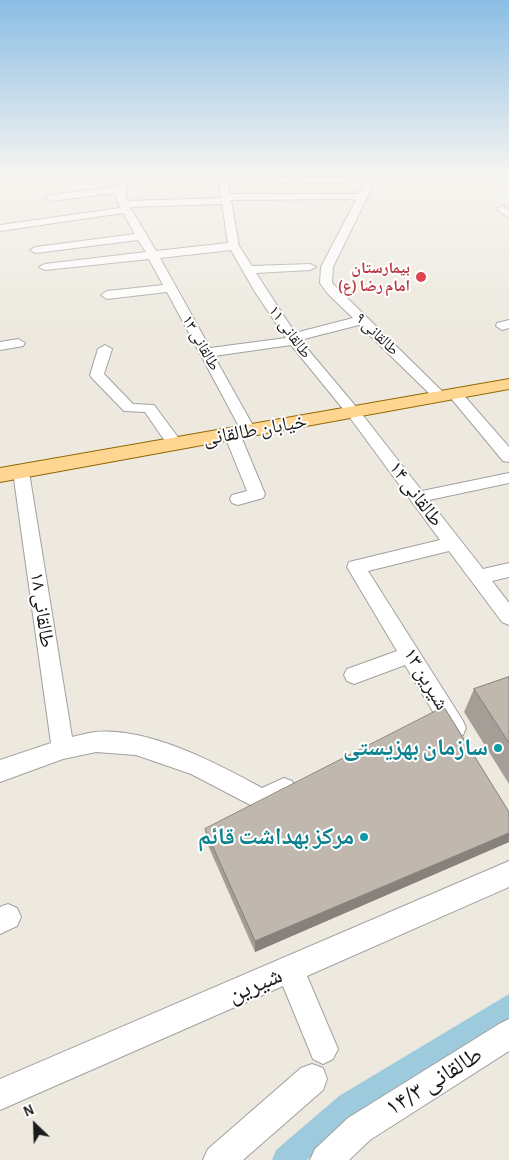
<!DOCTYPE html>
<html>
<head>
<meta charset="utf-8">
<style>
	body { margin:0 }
	#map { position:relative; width:509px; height:1160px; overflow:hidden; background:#ede9df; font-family:"Alegreya Sans",sans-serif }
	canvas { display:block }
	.north { position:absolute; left:10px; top:1100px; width:50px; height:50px; -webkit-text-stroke:4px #fff; paint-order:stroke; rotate:336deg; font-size:14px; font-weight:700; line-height:20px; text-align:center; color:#1a1a1a }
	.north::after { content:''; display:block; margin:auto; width:18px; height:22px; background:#1a1a1a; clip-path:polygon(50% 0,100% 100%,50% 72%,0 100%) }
</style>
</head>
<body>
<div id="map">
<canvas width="509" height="1160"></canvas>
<div class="north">N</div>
</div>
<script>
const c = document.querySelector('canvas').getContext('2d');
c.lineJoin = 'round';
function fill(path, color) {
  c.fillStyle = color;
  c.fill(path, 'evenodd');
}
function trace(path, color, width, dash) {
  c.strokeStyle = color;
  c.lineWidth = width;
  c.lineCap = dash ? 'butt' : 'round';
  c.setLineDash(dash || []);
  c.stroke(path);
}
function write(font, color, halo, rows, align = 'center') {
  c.font = font + ' "Alegreya Sans","Noto Naskh Arabic",sans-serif';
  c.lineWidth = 4;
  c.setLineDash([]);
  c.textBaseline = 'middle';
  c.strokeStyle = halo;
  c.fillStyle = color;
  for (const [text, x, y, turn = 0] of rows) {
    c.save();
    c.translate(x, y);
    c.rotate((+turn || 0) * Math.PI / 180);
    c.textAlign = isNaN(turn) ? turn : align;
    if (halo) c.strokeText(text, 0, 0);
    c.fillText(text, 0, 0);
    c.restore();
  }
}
fill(new Path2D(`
	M509 994V1020L357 1114 307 1160H272L276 1150 339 1096Z`), '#9dcbdd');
const minor = new Path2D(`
	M124 173H134C127 183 123 189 128 201L221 198 217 173H227L230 194H358L369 173H379L333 267 332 283 447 396 445 399H435L359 325 300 340 358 409 422 491 509 473V483L429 500 483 569 509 563V577L492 581 509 603V625L502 622 449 551 368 571 463 721 466 728 463 735 455 738 447 735 405 665 354 684 347 681 344 675 347 669 397 651 347 567 349 562 440 540 348 415 291 345 214 356 256 431 253 434H243L167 292 107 299 101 295 107 291 163 285 149 259 45 270 39 267 45 264 146 252 138 240 36 253 30 250 36 247 135 234 123 213 0 231V225L120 208 115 193 50 201 45 198 50 195 116 187ZM351 199 356 200 321 267 320 283 328 294 353 318 295 333 256 273 310 270 316 267 310 264 252 266 239 246 231 200ZM222 204 228 243 156 251 130 207ZM231 250 255 292 286 338 210 348 160 258Z
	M269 177H344L349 180 344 183 266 182V178Z
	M501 206 509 210V218L496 209Z
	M509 320V328L502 330 496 326 497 323Z
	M18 339 25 343 23 346 0 350V342Z
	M105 345 112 349 104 374 133 404 154 405 183 444 181 447H169L145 412 124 411 92 378 90 375 98 349Z
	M455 390 460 391 509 447V462L503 461 450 397 448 394 450 391Z
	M232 429 237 431 240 434 265 494 263 498 238 505 232 503 230 499 232 495 247 491 224 434 227 431Z
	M21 467 27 468 29 472 72 737C80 735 88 733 95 732 149 727 216 763 262 788L284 778 292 781 296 789 292 797 262 811 191 774 136 755 96 752 63 759 0 782V760L51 743 13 472 15 468Z
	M509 861V887L307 976 338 1049 333 1059 323 1064 313 1059 283 986 0 1110V1079Z
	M8 904 17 908 21 917 17 926 0 934V907Z
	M509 1019V1051L370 1140 349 1160H310L315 1149 348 1118 499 1024Z
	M312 1064 323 1068 327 1079 323 1090 243 1160H203L208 1149 301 1068Z`);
const major = new Path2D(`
	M509 379V389L0 482V468Z`);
trace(minor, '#a1a1a1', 2);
trace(major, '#916800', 2);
fill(minor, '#fff');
fill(major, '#ffd592');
fill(new Path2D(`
	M509 677V784L464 712 474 689Z
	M508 812H509V842L255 952 207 843 205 829Z`), '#a59e96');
fill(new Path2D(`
	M509 833V842L255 952V941Z`), '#86817a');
const building = new Path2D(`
	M509 677V743L474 689Z
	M444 707 509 812V833L255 941 205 829Z`);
fill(building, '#c0b8af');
trace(building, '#86817a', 1);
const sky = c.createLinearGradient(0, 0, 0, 335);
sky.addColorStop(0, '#8abde4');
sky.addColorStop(0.52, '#f7f5f1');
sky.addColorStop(1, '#f7f5f100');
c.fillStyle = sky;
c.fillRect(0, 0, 509, 335);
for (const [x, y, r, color] of [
	[421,277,6,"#e0444e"],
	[498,748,5,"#0f9aa8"],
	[364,837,5,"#0f9aa8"]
]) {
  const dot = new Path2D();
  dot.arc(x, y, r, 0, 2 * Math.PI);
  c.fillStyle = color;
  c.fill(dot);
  trace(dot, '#fff', 2);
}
write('bold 16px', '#be3a42', '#fff', [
	["بیمارستان",410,268],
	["امام رضا (ع)",410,286]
], 'right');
write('16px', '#1a1a1a', '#fff', [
	["طالقانی ۱۱",290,332,54],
	["طالقانی ۹",377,334,44],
	["طالقانی ۱۳",201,343,61]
]);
write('20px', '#1a1a1a', '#fff', [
	["خیابان طالقانی",255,430,-10],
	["طالقانی ۱۴",416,494,53],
	["طالقانی ۱۸",42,610,82],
	["شیرین ۱۳",426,679,59]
]);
write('bold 24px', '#0d838f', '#fff', [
	["سازمان بهزیستی",488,748],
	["مرکز بهداشت قائم",354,837]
], 'right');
write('24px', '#1a1a1a', '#fff', [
	["شیرین",255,985,-23],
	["طالقانی ۱۴/۳",434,1081,-32]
]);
</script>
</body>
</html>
